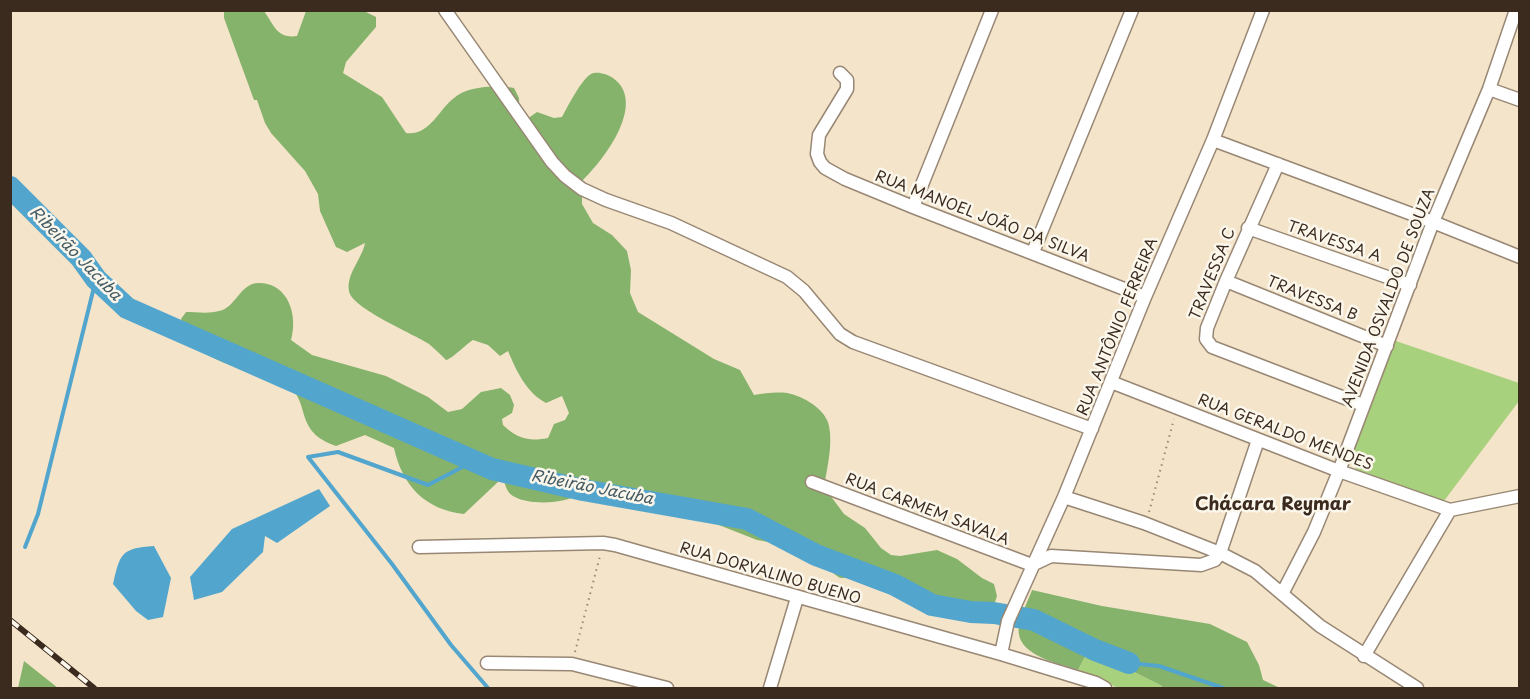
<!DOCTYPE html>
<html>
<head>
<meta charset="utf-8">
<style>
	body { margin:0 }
	#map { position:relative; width:1530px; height:699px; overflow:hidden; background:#f4e4ca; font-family:"Playpen Sans",sans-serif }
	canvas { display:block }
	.frame { position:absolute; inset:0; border:12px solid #3b2a1e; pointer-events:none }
</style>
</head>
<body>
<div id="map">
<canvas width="1530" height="699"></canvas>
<div class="frame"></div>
</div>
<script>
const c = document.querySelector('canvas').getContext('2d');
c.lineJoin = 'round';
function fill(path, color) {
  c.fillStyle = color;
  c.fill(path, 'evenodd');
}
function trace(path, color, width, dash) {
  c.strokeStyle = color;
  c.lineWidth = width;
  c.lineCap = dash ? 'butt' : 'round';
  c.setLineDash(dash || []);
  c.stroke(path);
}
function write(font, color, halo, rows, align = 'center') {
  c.font = font + ' "Playpen Sans",sans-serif';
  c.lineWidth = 5;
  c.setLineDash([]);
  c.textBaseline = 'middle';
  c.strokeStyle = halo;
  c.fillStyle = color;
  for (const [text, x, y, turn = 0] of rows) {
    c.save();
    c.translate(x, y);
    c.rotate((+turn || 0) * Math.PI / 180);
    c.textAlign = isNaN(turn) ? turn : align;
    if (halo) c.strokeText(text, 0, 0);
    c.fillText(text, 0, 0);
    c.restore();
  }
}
fill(new Path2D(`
	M1393 340 1519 383V401L1444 501 1437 502 1363 474 1357 471 1350 457Z
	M1089 649 1162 686 1161 688H1118L1078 670Z`), '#a8d17d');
fill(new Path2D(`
	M224 11H264C274 25 277 39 297 36L306 11H364L376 17V27L346 62 343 73 382 97 406 133C430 136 438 110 454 98 468 86 496 85 514 88L519 98 520 124 537 112 554 118 562 117C568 106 581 80 591 74 597 71 607 74 613 78 648 103 603 161 582 181V204L593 223 612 235 627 251 631 270 630 293 638 312 714 359 740 370 754 395C765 393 776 392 787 393 803 396 826 409 829 426 833 445 827 468 824 487L844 514 865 528 881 548 891 555 900 556 937 550 957 559 982 578 994 584 997 596 994 605 986 609 972 608 927 595 906 583 884 577 840 578C827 570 825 560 810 552L802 555V557L780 544 757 540 696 516 673 504 635 496 577 495C564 504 529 505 515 497 508 494 506 488 504 481H499L464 514C425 510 402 485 394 448L365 435 336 446C293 431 312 404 287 384 272 372 251 371 234 366 219 362 205 353 191 347L181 319 186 312C196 312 209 314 219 311 236 308 240 282 260 283 289 284 298 316 291 340L312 355 386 376 428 397 448 412 462 409 481 392 501 388 510 395 514 405 512 413 502 419 503 425C517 438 528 442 548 438L554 424 565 420 569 413 562 396 546 403C526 392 517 372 508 351L500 356 488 345 473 340C465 345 452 359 446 360 441 355 435 349 429 344 414 334 351 308 349 291 346 274 362 259 365 243L347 252 336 247 320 211 318 194 305 171 271 133 265 123 257 100H254L224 18Z
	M1032 590 1102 606 1210 624 1247 642 1259 665 1263 680 1280 688H1161L1162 686 1089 649 1078 670C1058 663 1014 655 1019 626 1021 614 1028 601 1032 590Z
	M24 661 58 688H18Z`), '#86b36c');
fill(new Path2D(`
	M319 489 330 506 277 543 265 536 263 552 222 592 194 600 190 577 232 529Z
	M154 546 171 578 163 617 148 620 136 611 113 584C120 554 121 548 154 546Z`), '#52a5cd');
trace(new Path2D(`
	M474 461 428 485 338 452 308 457 392 564 451 645 488 688
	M25 547 38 514 96 279
	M1129 663 1159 666 1223 688`), '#52a5cd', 4);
trace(new Path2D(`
	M10 187 81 258 96 279 127 308 492 469 583 490 747 519 816 555 895 585 932 605 971 612 994 613 1034 620 1095 650 1129 663`), '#52a5cd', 22);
const street = new Path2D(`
	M445 10 552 162 565 176 582 189 606 200 671 223 787 277 804 291 840 334 853 342 1092 429
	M840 73 847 80V89L819 135 817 154 820 162 825 168 845 179 913 207 1145 297
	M1489 89 1520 100
	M1213 140 1433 222 1520 257
	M1278 164 1226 281 1207 328 1206 339 1212 347 1363 405
	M913 207 992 10
	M1248 228 1410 285
	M1033 252 1132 10
	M1226 281 1387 346
	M1111 382 1339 471 1450 510 1520 496
	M812 482 1032 565 1051 556 1201 565 1215 560 1220 553 1258 440
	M1064 497 1144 523 1220 553 1255 571 1320 626 1417 688
	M419 547 603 543 615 545 1001 654 1096 683 1105 688
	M1282 594 1314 532 1339 471 1433 222 1489 89 1516 10
	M1001 654 1008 621 1064 497 1145 297 1213 140 1263 10
	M1364 656 1450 510
	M487 663 572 664 667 688
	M770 688 797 598`);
trace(street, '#988774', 15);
trace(new Path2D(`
	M1149 512 1174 419
	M575 652 600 556`), '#988774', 2, [1.5, 4.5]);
trace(street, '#fff', 12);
const rail = new Path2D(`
	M10 620 94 688`);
trace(rail, '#3b2a1e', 6);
trace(rail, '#fbf7ec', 4, [11]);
write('15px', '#3b2a1e', '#fbf7ec', [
	["RUA MANOEL JOÃO DA SILVA",982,217,21],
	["TRAVESSA A",1334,242,19],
	["TRAVESSA C",1213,274,-68],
	["AVENIDA OSVALDO DE SOUZA",1389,298,-69],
	["TRAVESSA B",1312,299,22],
	["RUA ANTÔNIO FERREIRA",1118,327,-68],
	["RUA GERALDO MENDES",1285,433,21],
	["RUA CARMEM SAVALA",927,510,21],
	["RUA DORVALINO BUENO",770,574,16]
]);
write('italic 16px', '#445b64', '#fbf7ec', [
	["Ribeirão Jacuba",75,254,46],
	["Ribeirão Jacuba",592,488,11]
]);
write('bold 18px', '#3b2a1e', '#fbf7ec', [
	["Chácara Reymar",1273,505]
]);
</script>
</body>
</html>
